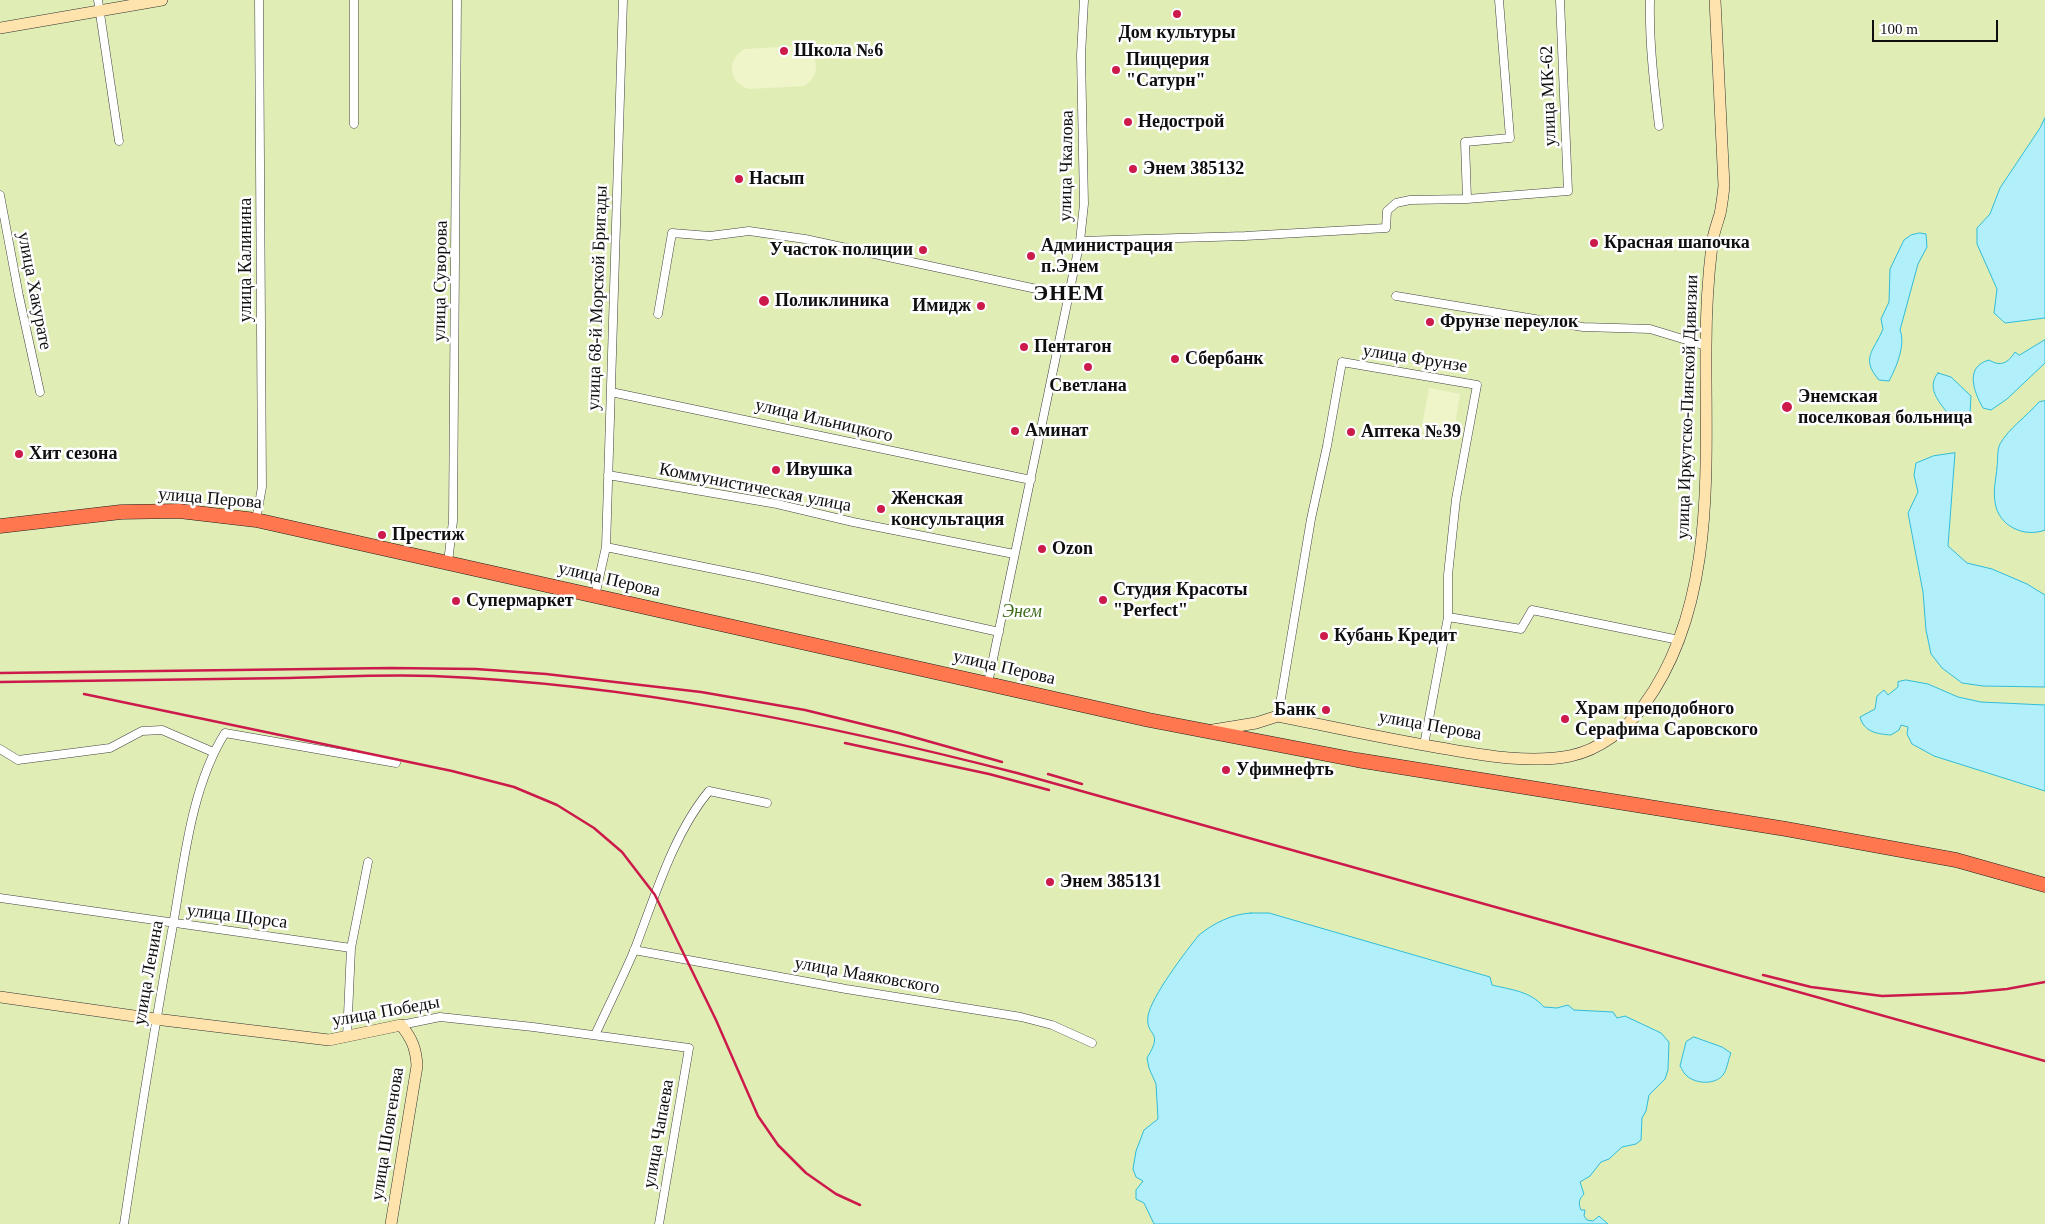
<!DOCTYPE html>
<html>
<head>
<meta charset="utf-8">
<style>
	body { margin:0 }
	#map { position:relative; width:2045px; height:1224px; overflow:hidden; background:#fff9f1; font-family:"Times New Roman",serif }
	canvas { display:block }
	.scale { position:absolute; left:1872px; top:20px; width:126px; height:22px; box-sizing:border-box; border:2px solid #0f0f0f; border-top:0; padding-left:6px; font-size:15px; line-height:18px; white-space:nowrap; color:#0f0f0f; -webkit-text-stroke:4px #fff; paint-order:stroke }
</style>
</head>
<body>
<div id="map">
<canvas width="2045" height="1224"></canvas>
<div class="scale">100 m</div>
</div>
<script>
const c = document.querySelector('canvas').getContext('2d');
c.lineJoin = 'round';
function fill(path, color) {
  c.fillStyle = color;
  c.fill(path, 'evenodd');
}
function trace(path, color, width, dash) {
  c.strokeStyle = color;
  c.lineWidth = width;
  c.lineCap = dash ? 'butt' : 'round';
  c.setLineDash(dash || []);
  c.stroke(path);
}
function write(font, color, halo, rows, align = 'center') {
  c.font = font + ' "Times New Roman",serif';
  c.lineWidth = 5;
  c.setLineDash([]);
  c.textBaseline = 'middle';
  c.strokeStyle = halo;
  c.fillStyle = color;
  for (const [text, x, y, turn = 0] of rows) {
    c.save();
    c.translate(x, y);
    c.rotate((+turn || 0) * Math.PI / 180);
    c.textAlign = isNaN(turn) ? turn : align;
    if (halo) c.strokeText(text, 0, 0);
    c.fillText(text, 0, 0);
    c.restore();
  }
}
fill(new Path2D(`
	M0 0H2045V1224H0Z`), '#e0eeb6');
fill(new Path2D(`
	M795 46C818 48 824 75 804 86L749 89C728 83 726 59 745 49Z
	M1429 388 1460 394 1453 437 1421 431Z`), '#eff4c9');
const water = new Path2D(`
	M2045 118V318L2005 323 1994 313 1997 289 1977 244V228L1990 214 2000 188 2040 128Z
	M1920 233 1926 234 1927 247 1918 264 1900 330C1906 345 1896 368 1889 381L1879 380C1860 358 1874 351 1883 329L1881 319 1889 302 1890 269 1904 240 1911 235Z
	M2045 340V363L2007 399 1991 410 1983 408C1974 392 1964 367 1989 360 2001 367 2008 363 2015 352L2019 355Z
	M1938 373 1951 377 1971 396 1970 413 1964 419 1954 421C1943 406 1924 390 1938 373Z
	M2045 401V530C2024 538 1998 526 1995 502 1993 490 1996 479 1997 467 1998 461 1997 449 2000 444 2009 428 2026 417 2039 402Z
	M1955 453 1948 546 1967 563 1992 569 2027 584 2045 595V687L1983 686 1962 683 1942 668 1931 654 1926 630 1923 592 1908 513 1918 492 1914 475 1916 463 1933 456Z
	M1906 680 1928 684 1958 697 1981 702 2045 705V791L1934 756 1912 744 1907 734 1908 727 1901 725 1899 730 1891 735C1877 734 1864 732 1860 717L1875 709 1877 696 1884 690 1888 695 1898 687V682Z
	M1251 913H1269L1490 977 1492 985C1512 990 1530 991 1544 1007L1557 1008 1568 1005 1574 1010 1613 1012 1617 1018 1625 1016 1661 1033 1669 1042 1668 1070 1665 1079 1649 1095 1646 1111 1642 1118 1641 1140 1636 1144 1622 1147 1609 1159 1601 1162 1590 1176 1580 1182 1584 1194C1579 1199 1578 1203 1581 1210H1585L1584 1216 1587 1220 1593 1221 1599 1216 1608 1224H1154L1144 1203 1136 1199V1190L1143 1181 1136 1177 1133 1169 1136 1151 1144 1130 1158 1119 1156 1084 1149 1068 1147 1058C1165 1029 1145 1038 1148 1016 1151 997 1186 951 1199 935 1214 923 1232 914 1251 913Z
	M1694 1037 1722 1047 1731 1053C1728 1060 1727 1070 1723 1075 1715 1085 1696 1084 1687 1076 1684 1074 1682 1069 1680 1066L1686 1042Z`);
fill(water, '#b1f0fb');
trace(water, '#31bcd9', 1);
const street = new Path2D(`
	M98 0 119 141
	M1650 0C1649 42 1654 84 1659 126
	M354 124V0
	M0 195 19 296 40 392
	M1467 199 1465 142 1510 138 1499 0
	M1080 241 1245 236 1386 228 1387 211 1396 203 1410 200 1467 199 1568 191 1560 0
	M1396 296 1583 327 1650 329 1706 346
	M658 314 672 233 710 236 749 231 805 239 1069 296
	M611 392 1031 480
	M608 475 777 504 853 522 1014 554
	M256 520 262 487 259 0
	M606 547 758 578 999 632
	M448 562 453 521 457 0
	M595 596 606 547 623 0
	M1448 617 1521 629 1532 610 1679 640
	M988 683 1080 241 1084 204 1081 55 1084 0
	M1278 716 1311 519 1327 446 1342 362 1477 385 1456 499 1448 575V617L1424 745
	M0 749 18 760 110 748 142 731 162 730 213 752
	M0 898 351 948
	M634 950 846 989 1021 1017 1052 1025 1092 1043
	M401 1025 440 1017 533 1027 689 1048 659 1224
	M595 1035C608 1007 622 979 634 951 654 899 673 834 709 791L767 803
	M347 1037 351 948 368 862
	M124 1224C139 1124 155 1025 173 925 184 863 191 787 225 733L396 763`);
const secondary = new Path2D(`
	M0 28 162 0
	M1213 730 1256 723 1278 716C1332 727 1386 739 1441 748 1482 755 1528 764 1570 756 1599 750 1627 729 1644 705 1718 604 1705 464 1706 347 1706 313 1708 278 1712 245 1713 234 1717 224 1720 214 1722 205 1723 195 1724 186L1715 0
	M0 997 155 1019 329 1040 401 1025C412 1039 416 1048 417 1066L391 1224`);
const highway = new Path2D(`
	M0 526 121 512 179 511 256 520 1149 720 1357 760 1786 829 1956 860 2045 885`);
trace(street, '#424242', 9);
trace(secondary, '#313131', 12);
trace(highway, '#202020', 15);
trace(street, '#fff', 8);
trace(secondary, '#ffe3ac', 11);
trace(highway, '#ff774f', 14);
trace(new Path2D(`
	M0 673 391 668 476 669 546 674 701 692 805 710 899 733 1002 762
	M0 682C96 681 193 679 289 678 337 677 385 674 433 676 631 684 826 724 1017 773L2045 1061
	M84 694 452 771 514 787 557 805 594 828 622 852 655 895 716 1020 758 1116 778 1145 806 1173 836 1194 860 1205
	M845 743 989 774 1049 790
	M1048 774 1082 784
	M1763 975 1811 987 1882 996 1964 993 2007 989 2045 982`), '#cc1a4b', 2.5);
for (const [x, y, r, color] of [
	[1177,14,5,"#cc1a4b"],
	[784,51,5,"#cc1a4b"],
	[1116,70,5,"#cc1a4b"],
	[1128,122,5,"#cc1a4b"],
	[1133,169,5,"#cc1a4b"],
	[739,179,5,"#cc1a4b"],
	[1594,243,5,"#cc1a4b"],
	[923,250,5,"#cc1a4b"],
	[1031,256,5,"#cc1a4b"],
	[764,301,6,"#cc1a4b"],
	[981,306,5,"#cc1a4b"],
	[1430,322,5,"#cc1a4b"],
	[1024,347,5,"#cc1a4b"],
	[1175,359,5,"#cc1a4b"],
	[1088,367,5,"#cc1a4b"],
	[1787,407,6,"#cc1a4b"],
	[1015,431,5,"#cc1a4b"],
	[1351,432,5,"#cc1a4b"],
	[19,454,5,"#cc1a4b"],
	[776,470,5,"#cc1a4b"],
	[881,509,5,"#cc1a4b"],
	[382,535,5,"#cc1a4b"],
	[1042,549,5,"#cc1a4b"],
	[1103,600,5,"#cc1a4b"],
	[456,601,5,"#cc1a4b"],
	[1324,636,5,"#cc1a4b"],
	[1326,710,5,"#cc1a4b"],
	[1565,719,5,"#cc1a4b"],
	[1226,770,5,"#cc1a4b"],
	[1050,882,5,"#cc1a4b"]
]) {
  const dot = new Path2D();
  dot.arc(x, y, r, 0, 2 * Math.PI);
  c.fillStyle = color;
  c.fill(dot);
  trace(dot, '#fff', 2);
}
write('bold 18px', '#0f0f0f', '#fff', [
	["Дом культуры",1177,33,"center"],
	["Школа №6",794,51],
	["Пиццерия",1126,60],
	["\"Сатурн\"",1126,81],
	["Недострой",1138,122],
	["Энем 385132",1143,169],
	["Насып",749,179],
	["Красная шапочка",1604,243],
	["Администрация",1041,246],
	["п.Энем",1041,267],
	["Участок полиции",913,250,"right"],
	["Поликлиника",775,301],
	["Имидж",971,306,"right"],
	["Фрунзе переулок",1440,322],
	["Пентагон",1034,347],
	["Сбербанк",1185,359],
	["Светлана",1088,386,"center"],
	["Энемская",1798,397],
	["поселковая больница",1798,418],
	["Аминат",1025,431],
	["Аптека №39",1361,432],
	["Хит сезона",29,454],
	["Ивушка",786,470],
	["Женская",891,499],
	["консультация",891,520],
	["Престиж",392,535],
	["Ozon",1052,549],
	["Студия Красоты",1113,590],
	["\"Perfect\"",1113,611],
	["Супермаркет",466,601],
	["Кубань Кредит",1334,636],
	["Храм преподобного",1575,709],
	["Серафима Саровского",1575,730],
	["Банк",1316,710,"right"],
	["Уфимнефть",1236,770],
	["Энем 385131",1060,882]
], 'left');
write('18px', '#0f0f0f', '#fff', [
	["улица МК-62",1549,96,-92],
	["улица Чкалова",1067,166,-89],
	["улица Калинина",246,260,-90],
	["улица Суворова",441,281,-89],
	["улица Хакурате",34,291,79],
	["улица 68-й Морской Бригады",598,298,-88],
	["улица Фрунзе",1415,359,9],
	["улица Иркутско-Пинской Дивизии",1688,407,-88],
	["улица Ильницкого",824,421,13],
	["Коммунистическая улица",755,488,11],
	["улица Перова",210,499,5],
	["улица Перова",609,580,13],
	["улица Перова",1004,668,13],
	["улица Перова",1430,726,10],
	["улица Щорса",237,917,7],
	["улица Ленина",149,973,-80],
	["улица Маяковского",867,976,10],
	["улица Победы",386,1012,-10],
	["улица Шовгенова",388,1134,-81],
	["улица Чапаева",659,1134,-80]
]);
write('italic 18px', '#3d6d19', '#fff', [
	["Энем",1022,612]
]);
c.letterSpacing = '1px';
write('bold 22px', '#0f0f0f', '#fff', [
	["ЭНЕМ",1069,294]
]);
c.letterSpacing = '0px';
</script>
</body>
</html>
